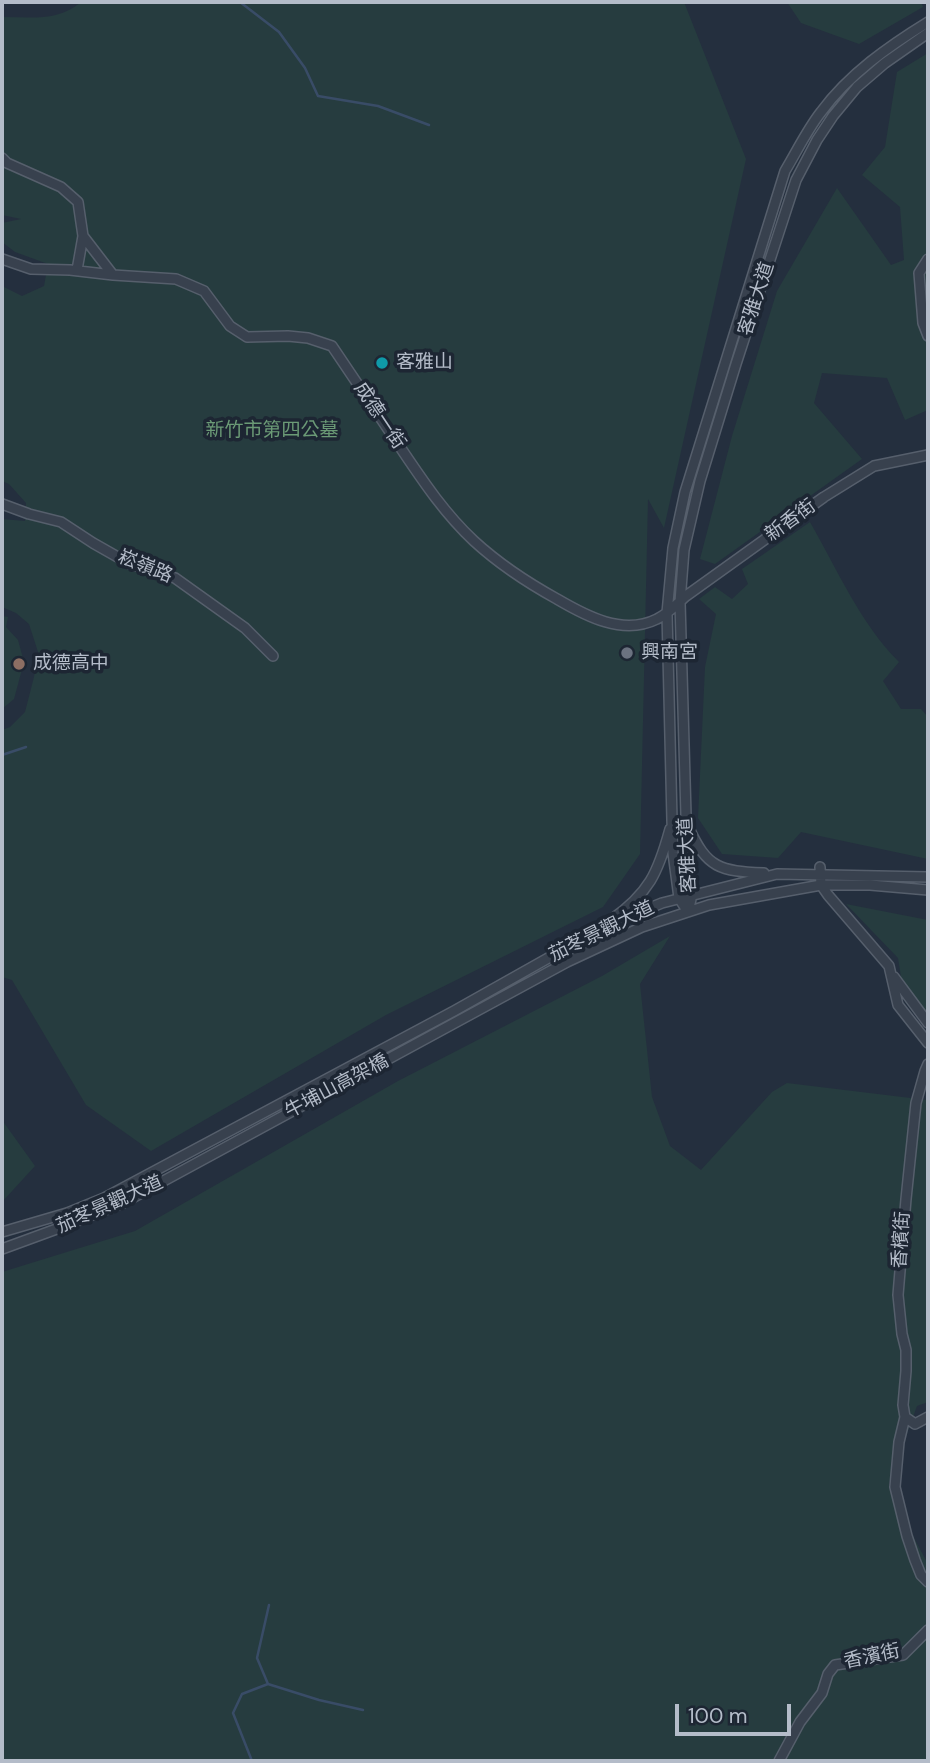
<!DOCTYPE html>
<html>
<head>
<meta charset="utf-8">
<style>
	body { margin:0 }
	#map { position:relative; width:930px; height:1763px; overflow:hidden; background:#242f3e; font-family:"DM Sans",sans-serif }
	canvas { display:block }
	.frame { position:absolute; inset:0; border:4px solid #b4bcc9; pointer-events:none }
	.scale { position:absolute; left:675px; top:1704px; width:116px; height:32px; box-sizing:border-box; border:4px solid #b4bcc9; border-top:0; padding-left:9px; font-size:21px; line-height:24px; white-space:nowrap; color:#b4bcc9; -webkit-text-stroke:5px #1d2633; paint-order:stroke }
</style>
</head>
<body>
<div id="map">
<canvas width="930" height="1763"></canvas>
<div class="frame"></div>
<div class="scale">100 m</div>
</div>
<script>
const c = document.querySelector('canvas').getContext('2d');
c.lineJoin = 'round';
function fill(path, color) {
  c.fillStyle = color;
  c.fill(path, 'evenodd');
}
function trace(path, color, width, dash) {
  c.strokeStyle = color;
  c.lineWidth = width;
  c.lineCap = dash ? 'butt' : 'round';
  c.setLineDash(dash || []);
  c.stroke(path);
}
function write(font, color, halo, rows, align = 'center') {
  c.font = font + ' "DM Sans","Noto Sans TC",sans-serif';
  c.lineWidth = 7;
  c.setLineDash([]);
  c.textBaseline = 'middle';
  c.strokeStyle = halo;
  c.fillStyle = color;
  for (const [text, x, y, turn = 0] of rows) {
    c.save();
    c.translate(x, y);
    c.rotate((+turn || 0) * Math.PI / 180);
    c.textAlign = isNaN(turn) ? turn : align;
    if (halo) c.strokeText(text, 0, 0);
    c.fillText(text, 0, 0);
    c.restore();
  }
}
fill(new Path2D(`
	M81 2H684L746 159 664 528 648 499 640 854 603 907 386 1015 151 1151 86 1105 12 980 2 977V730L10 727 25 712 34 677 38 652 29 624 16 613 2 607V519L25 521 26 503 9 484 2 481V288L4 287 22 296 44 286 48 264 15 252 2 242V223L21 219 2 215V17C30 17 58 22 81 2Z
	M787 2H921L923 7 859 44 801 23Z
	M928 53V410L905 420 887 378 822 373 814 403 862 459 715 564 700 559 732 436 777 291 837 188 891 265 904 260 900 207 862 175 885 147 897 72Z
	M810 522C837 569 860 623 899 662L883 681 901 709H921L928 717V859L801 832 778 858 722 854 698 818 705 667 716 614 699 599 715 587 732 599 748 584 742 569Z
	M2 616 8 617 6 627 18 640 24 662 14 699 2 709Z
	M846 904 928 920V1029L905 1002 898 958Z
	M670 936 640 984 652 1097 670 1146 701 1170 772 1092 787 1083 927 1100 928 1098V1402L917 1406 889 1483 894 1501 928 1564V1761H2V1272L135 1231 398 1081 602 976Z
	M2 1120 35 1166 2 1202Z`), '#263c3f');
trace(new Path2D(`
	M240 2 279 32 305 68 318 96 378 106 429 125
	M2 755 26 747
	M268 1684 257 1658 269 1605
	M252 1761 233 1713 242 1694 268 1684 319 1700 363 1710`), '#394c67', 2.5);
const minor = new Path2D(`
	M2 158 7 163 61 187 78 202 83 236 113 275 176 279 204 291 230 326 247 337 288 336 308 338 332 346C354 379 376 411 398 444 421 478 443 512 474 541 498 563 528 583 557 599 586 616 623 636 657 619 668 614 677 604 686 596L824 497 874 466 928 455
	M2 259 31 269 70 270 113 275
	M928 259 919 273 923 323 928 336
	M77 270 83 236
	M2 504 29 514 61 522 93 543 130 564 175 578 245 628 273 656
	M688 826C707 869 720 871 764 873
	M820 867 821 885 828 895 889 966 898 1005 928 1043
	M688 912 679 898 673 853 672 820 667 613 673 548 685 492 785 171C797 151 807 130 821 112 849 74 889 46 928 22
	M688 912 692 895 687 851 680 602 684 550 700 481 736 364 796 180 817 140 833 116 857 87 885 63 928 33
	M611 920C649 893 658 873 670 829
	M894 977 928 1023
	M928 1064 925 1071 916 1103 906 1199 898 1295 902 1334 906 1350V1371L903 1405 905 1417 899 1442 895 1487 907 1536 915 1560 921 1575 928 1582
	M2 1232 67 1213 104 1198 454 1011 591 934 620 920 662 903 777 874 928 877
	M2 1249 62 1227 123 1203 567 962 642 927 709 905 821 885H870L928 890
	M905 1417 915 1424 928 1417
	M779 1761 800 1722 822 1693 828 1674 835 1665 903 1655 928 1630`);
trace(minor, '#565f6c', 12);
trace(minor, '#38414e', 9);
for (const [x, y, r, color] of [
	[382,363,7,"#0f9aa8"],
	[627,653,7,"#6b7280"],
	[19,664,7,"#8d6e63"]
]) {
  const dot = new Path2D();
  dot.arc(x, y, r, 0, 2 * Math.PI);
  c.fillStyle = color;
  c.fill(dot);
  trace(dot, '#1d2633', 2.5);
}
write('19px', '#b4bcc9', '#1d2633', [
	["客雅大道",757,299,-72],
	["成德一街",379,416,56],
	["新香街",791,521,-36],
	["崧嶺路",145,567,22],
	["客雅大道",688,855,-93],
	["茄苳景觀大道",602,932,-26],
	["牛埔山高架橋",337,1087,-28],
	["茄苳景觀大道",110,1205,-24],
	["香檳街",902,1240,-86],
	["香濱街",872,1657,-12]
]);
write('19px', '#b4bcc9', '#1d2633', [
	["客雅山",396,363],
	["興南宮",641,653],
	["成德高中",33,664]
], 'left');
write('19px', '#6b9a76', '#1d2633', [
	["新竹市第四公墓",272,431]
]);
</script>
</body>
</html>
